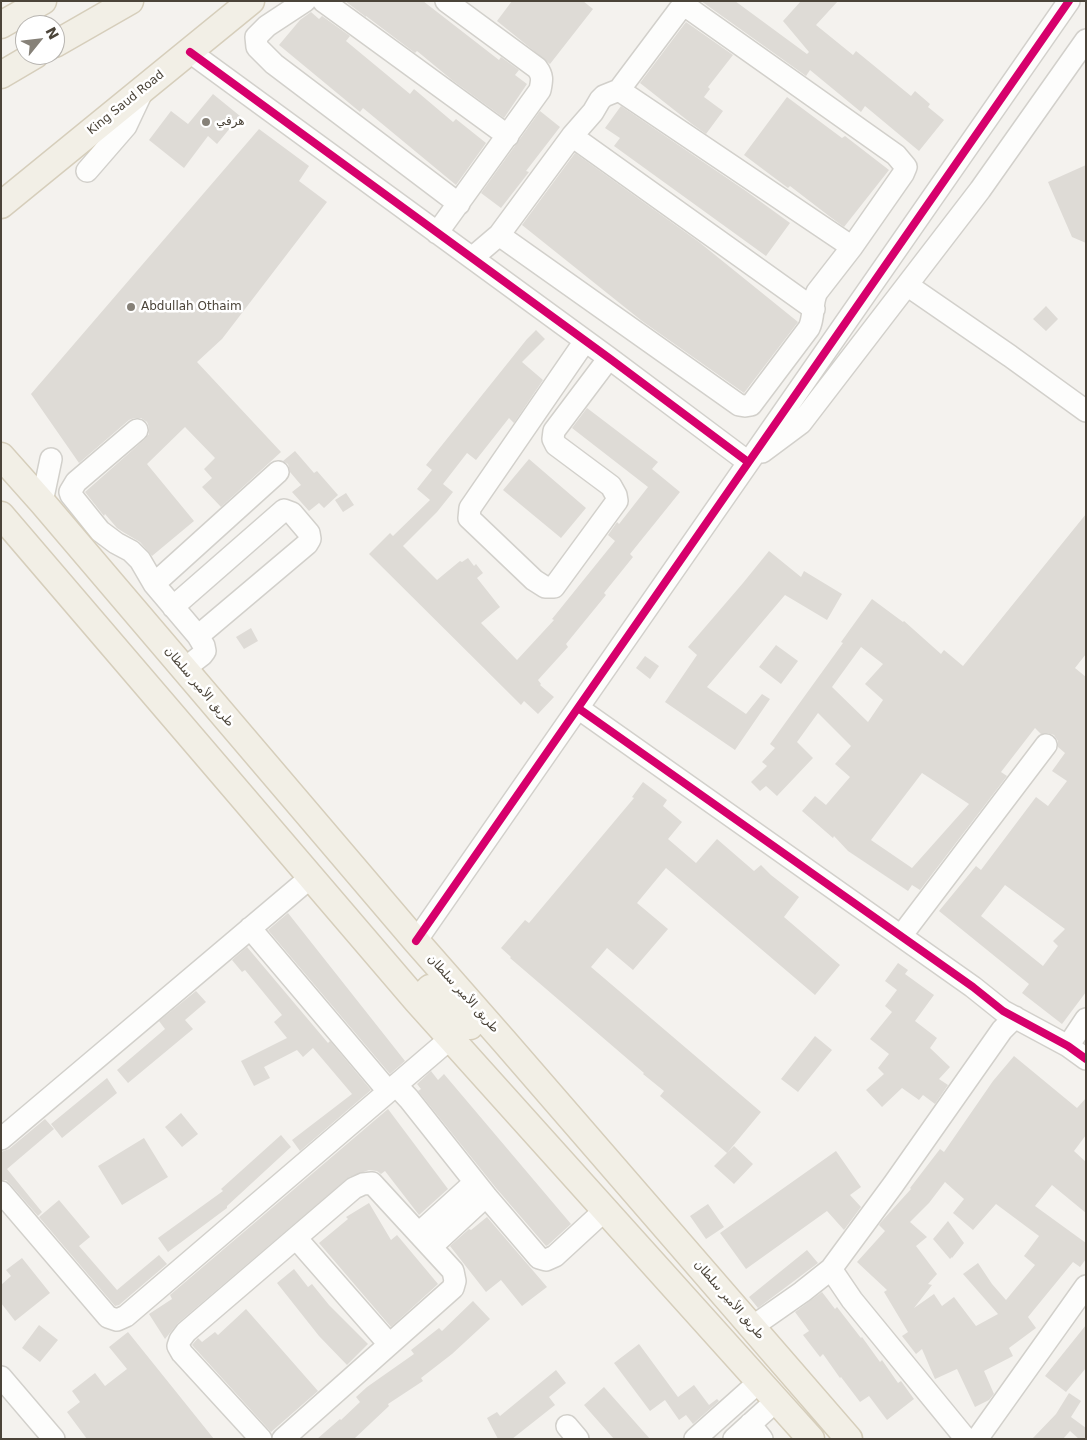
<!DOCTYPE html>
<html>
<head>
<meta charset="utf-8">
<style>
	body { margin:0 }
	#map { position:relative; width:1087px; height:1440px; overflow:hidden; background:#f4f2ee; font-family:"DejaVu Sans",sans-serif }
	canvas { display:block }
	.frame { position:absolute; inset:0; border:2px solid #4b4439; pointer-events:none }
	.north { position:absolute; left:15px; top:15px; width:50px; height:50px; box-sizing:border-box; background:#fff; border:1px solid #b7b4b0; border-radius:50%; rotate:61deg; font-size:14px; font-weight:700; line-height:20px; text-align:center; color:#4b4439 }
	.north::after { content:''; display:block; margin:auto; width:18px; height:22px; background:#868178; clip-path:polygon(50% 0,100% 100%,50% 72%,0 100%) }
</style>
</head>
<body>
<div id="map">
<canvas width="1087" height="1440"></canvas>
<div class="frame"></div>
<div class="north">N</div>
</div>
<script>
const c = document.querySelector('canvas').getContext('2d');
c.lineJoin = 'round';
function fill(path, color) {
  c.fillStyle = color;
  c.fill(path, 'evenodd');
}
function trace(path, color, width, dash) {
  c.strokeStyle = color;
  c.lineWidth = width;
  c.lineCap = dash ? 'butt' : 'round';
  c.setLineDash(dash || []);
  c.stroke(path);
}
function write(font, color, halo, rows, align = 'center') {
  c.font = font + ' "DejaVu Sans",Cairo,sans-serif';
  c.lineWidth = 5;
  c.setLineDash([]);
  c.textBaseline = 'middle';
  c.strokeStyle = halo;
  c.fillStyle = color;
  for (const [text, x, y, turn = 0] of rows) {
    c.save();
    c.translate(x, y);
    c.rotate((+turn || 0) * Math.PI / 180);
    c.textAlign = isNaN(turn) ? turn : align;
    if (halo) c.strokeText(text, 0, 0);
    c.fillText(text, 0, 0);
    c.restore();
  }
}
fill(new Path2D(`
	M345 1H423L499 60 501 57 519 70 515 75 527 84 504 118 452 80 417 51 415 53 366 16V17Z
	M512 1H583L593 9 550 64 497 21Z
	M701 1H735L807 54 809 52 783 21 801 1H838L816 25 853 55 856 51 911 96 915 91 930 104 928 107 944 120 919 151 865 106 861 112 810 70 806 76Z
	M311 12 319 19 322 16 350 36 346 41 410 94 414 89 453 122 456 119 486 143 456 185 363 108 360 112 279 45 300 20Z
	M686 22 733 55 708 87 710 89 704 97 723 111 706 134 692 124 640 83Z
	M213 94 240 116 217 144 208 136 184 168 149 140 171 111 188 124Z
	M787 97 842 138 845 136 889 170 844 227 829 216 790 186 788 188 744 155Z
	M621 106 746 191 790 223 766 256 614 146 620 138 605 128Z
	M540 111 560 127 526 171 529 172 501 208 481 193Z
	M259 129 309 166 299 181 327 202 222 339 197 362 281 452 221 507 202 487 212 478 204 469 215 458 185 427 147 464 194 521 152 556 140 542 123 532 117 528 105 514 104 516 85 492 145 439 149 434V427L147 422 141 418H134L129 420 79 463 31 394Z
	M575 153 699 242 798 322 744 393 642 321 522 225Z
	M1086 165V243L1072 237 1048 182Z
	M1046 306 1058 319 1046 331 1033 319Z
	M536 330 545 339 522 362 543 380 514 423 509 418 476 460 467 453 443 484 453 492 437 512 403 546 437 580 460 561 462 562 468 558 474 566 476 564 483 573 477 578 500 607 481 623 517 660 554 620 552 619 615 541 608 535 617 522 619 524 648 487 572 428 587 408 658 462 652 469 680 492 630 554 633 557 604 593 606 595 566 644 568 647 538 680 541 684 540 685 554 697 538 714 524 701 521 705 369 554 390 533 393 536 430 500 417 489 432 470 426 465 527 339Z
	M295 451 314 473 317 471 338 495 324 508 319 503 309 511 292 492 301 485 290 472 288 464 283 461Z
	M529 459 586 508 561 538 503 490Z
	M346 493 354 505 343 512 335 500Z
	M1086 514V654L1075 668 1086 677V992L1062 1024 1022 993 1029 984 939 911 976 866 981 870 1036 797 1048 806 1067 781 1052 771 1065 753 1058 747V741L1054 735 1048 733 1041 734 1035 728 1001 772 1007 776 920 890 912 885 908 891 848 851 834 836 833 838 802 811 815 796 826 805 850 777 835 764 851 746 818 713 797 742 813 758 777 796 766 786 760 791 751 782 767 766 762 762 775 748 770 744 843 643 841 642 872 599 903 622 904 621 941 654 944 650 963 666ZM861 647 883 664 865 684 883 700 868 722 832 687ZM922 773 969 804 912 868 871 840ZM1005 885 1065 929 1053 941 1058 946 1043 966 981 916Z
	M769 551 801 577 804 571 842 594 827 620 785 595 707 687 746 714 762 694 770 699 735 750 665 702 697 655 688 647 743 583Z
	M251 628 258 641 244 649 236 637Z
	M776 645 798 661 781 684 759 667Z
	M645 656 659 666 650 679 636 668Z
	M643 782 667 800 663 806 682 822 668 839 696 863 717 839 754 871 761 865 771 875 799 897 784 917 840 965 815 995 666 868 637 903 668 929 633 970 607 948 591 967 761 1112 727 1153 660 1096 664 1091 643 1074 644 1073 510 958 511 957 501 948 525 920 529 923 634 798 632 797Z
	M288 913 405 1061 390 1074 268 930Z
	M247 947 328 1043 330 1041 371 1090 300 1151 292 1140 352 1094 313 1048 303 1057 297 1050 264 1067 270 1078 254 1086 241 1061 287 1038 274 1022 282 1015 245 970 242 972 232 960Z
	M898 963 908 970 905 974 934 995 915 1021 937 1038 930 1048 950 1067 939 1079 948 1085 935 1104 923 1095 919 1100 902 1088 882 1107 866 1090 884 1074 878 1068 889 1054 870 1039 892 1012 885 1006 897 990 885 981Z
	M196 991 206 1002 185 1020 193 1029 128 1083 117 1070 165 1029 159 1021Z
	M815 1036 832 1050 798 1092 781 1079Z
	M1014 1056 1077 1108 1086 1098V1135L1074 1151 1086 1162V1213L1052 1185 1035 1206 1086 1243V1259L1080 1267 1073 1262 1028 1317 1036 1328 1009 1348 1013 1356 984 1371 994 1394 989 1400 975 1407 957 1369 935 1379 922 1349 916 1354 902 1336 908 1332 884 1292 887 1290 857 1262 885 1231 879 1225 881 1222 911 1189 910 1188 940 1149 944 1152 993 1081ZM945 1182 964 1199 953 1213 973 1230 996 1204 1039 1236 1024 1256 1035 1265 1006 1300 992 1284 978 1263 963 1274 998 1314 976 1326 954 1297 942 1306 934 1294 914 1308 932 1285 928 1284 937 1274 916 1246 927 1237 910 1222 929 1203Z
	M431 1071 438 1080 444 1074 571 1224 548 1245 546 1246 496 1188 418 1091 421 1089 417 1084Z
	M107 1078 117 1093 62 1138 51 1124Z
	M388 1109 448 1189 419 1215 385 1171 381 1174 377 1171 369 1170 349 1177 178 1323 165 1339 149 1314 172 1299 170 1295Z
	M181 1113 198 1134 182 1147 165 1127Z
	M45 1119 54 1129 7 1169 42 1212 38 1216 10 1184 6 1180H1V1152L9 1149Z
	M281 1135 291 1147 227 1206V1208L168 1252 158 1238 223 1191 221 1189Z
	M144 1138 168 1177 122 1205 98 1166Z
	M734 1146 753 1164 734 1184 714 1166Z
	M836 1151 861 1187 850 1195 861 1207 844 1230 827 1211 746 1269 720 1233Z
	M59 1200 90 1237 79 1246 117 1290 159 1255 167 1264 119 1305 115 1306 39 1217Z
	M369 1203 391 1240 397 1235 438 1284 391 1327 319 1243 348 1219 346 1217Z
	M708 1204 724 1227 706 1239 690 1216Z
	M487 1217 547 1287 522 1306 501 1280 486 1292 450 1246 469 1229 471 1230Z
	M948 1221 964 1243 952 1258V1257L950 1259 933 1239Z
	M807 1250 818 1263 758 1308 749 1297Z
	M22 1258 50 1293 15 1321 1 1303V1285L11 1276 6 1270Z
	M294 1269 308 1287 312 1284 329 1305 368 1344 347 1365 319 1336 277 1283Z
	M822 1292 835 1309 837 1307 861 1338 862 1337 880 1362 882 1360 898 1383 901 1381 914 1399 887 1420 869 1396 860 1402 841 1377 840 1378 823 1354 820 1357 803 1335 809 1331 795 1312Z
	M473 1301 490 1319 452 1354 421 1378 423 1381 388 1404 389 1406 354 1439H317L340 1419 341 1420 360 1402 356 1397 367 1387 414 1354 411 1350 439 1328 442 1331Z
	M246 1309 318 1391 271 1432 192 1345 198 1338 202 1342 215 1332 218 1335Z
	M39 1325 58 1340 40 1362 22 1348Z
	M1086 1325V1368L1066 1392 1045 1376Z
	M128 1332 214 1439H87L67 1412 80 1402 72 1391 95 1373 105 1386 127 1369 109 1347Z
	M639 1344 678 1397 694 1385 709 1405 717 1399 719 1401 693 1424 686 1415 679 1420 665 1400 650 1411 614 1363Z
	M556 1370 566 1383 549 1397 555 1405 512 1439H498L487 1418 497 1412 500 1416Z
	M604 1387 635 1422 650 1439H614L584 1405Z
	M1069 1393 1081 1401 1071 1417 1086 1428V1439H1079L1070 1431 1063 1439H1032L1056 1414Z`), '#dedbd6');
const minor = new Path2D(`
	M305 1 267 26 256 37 257 47 274 64 459 204
	M323 1 508 136
	M190 52 609 358 748 462
	M572 136 814 309
	M87 171 126 126 143 90
	M437 233 540 90C542 80 543 76 537 68L446 1
	M499 235 739 405 745 406 751 405 809 328C815 316 811 303 817 292L852 247 903 174 906 167 896 155 687 7H683L679 10 619 90
	M472 258 499 235 572 136 593 112 600 100 604 96 619 90 852 247
	M907 285 1010 356 1086 411
	M585 341 470 508 469 518 534 580 545 587H554L617 501 616 495 611 486 556 445 553 439 554 431 609 358
	M137 430 76 482 70 492 71 495 100 531 116 543 131 551 140 560 154 584 198 636 204 646 205 651 202 655 184 669
	M762 452 801 423 980 190 1086 40
	M42 502 51 459
	M154 584 278 472
	M173 607 284 510 292 513 309 533 310 539 307 544 198 636
	M578 708 973 987 1003 1011 1068 1046 1086 1059
	M250 928 388 1091
	M901 936 1046 745
	M416 941 1069 1
	M1068 1046 1086 1019
	M396 1085 409 1099 486 1196 539 1258 546 1260 555 1256 605 1210
	M1 1139 311 877
	M1 1192 108 1317 117 1320 126 1316 451 1038
	M419 1233 475 1182
	M296 1238 389 1344
	M431 1247 486 1196
	M752 1327 802 1292 831 1269
	M1 1377 54 1439
	M750 1424 762 1439
	M567 1426 578 1439
	M261 1439 182 1353 178 1346 180 1340 186 1332 354 1188 363 1184 372 1183 453 1271 455 1281 453 1288 283 1439
	M695 1439 760 1381
	M734 1439 777 1400
	M966 1439 852 1300 831 1269 893 1185 1002 1030 1015 1017
	M977 1439 1086 1286`);
const major = new Path2D(`
	M1 25 43 1
	M55 44 130 1
	M1 75 35 55
	M1 205 251 1
	M1 456 42 502 416 941 504 1041 849 1439
	M1 515 417 1001 811 1439
	M417 1001 430 988 470 1026`);
trace(minor, '#d2d0cb', 24);
trace(major, '#d6cebb', 29);
trace(minor, '#fdfdfc', 21);
trace(major, '#f2efe6', 26);
trace(new Path2D(`
	M190 52 609 358 748 462
	M578 708 973 987 1003 1011 1068 1046 1086 1059
	M416 941 1069 1`), '#d6006c', 8);
for (const [x, y, r, color] of [
	[206,122,5,"#868178"],
	[131,307,5,"#868178"]
]) {
  const dot = new Path2D();
  dot.arc(x, y, r, 0, 2 * Math.PI);
  c.fillStyle = color;
  c.fill(dot);
  trace(dot, '#fff', 2);
}
write('12px', '#4b4439', '#fff', [
	["King Saud Road",126,103,-39],
	["طريق الأمير سلطان",199,687,50],
	["طريق الأمير سلطان",463,994,48],
	["طريق الأمير سلطان",729,1300,49]
]);
write('12px', '#4b4439', '#fff', [
	["هرفي",216,122],
	["Abdullah Othaim",141,307]
], 'left');
</script>
</body>
</html>
